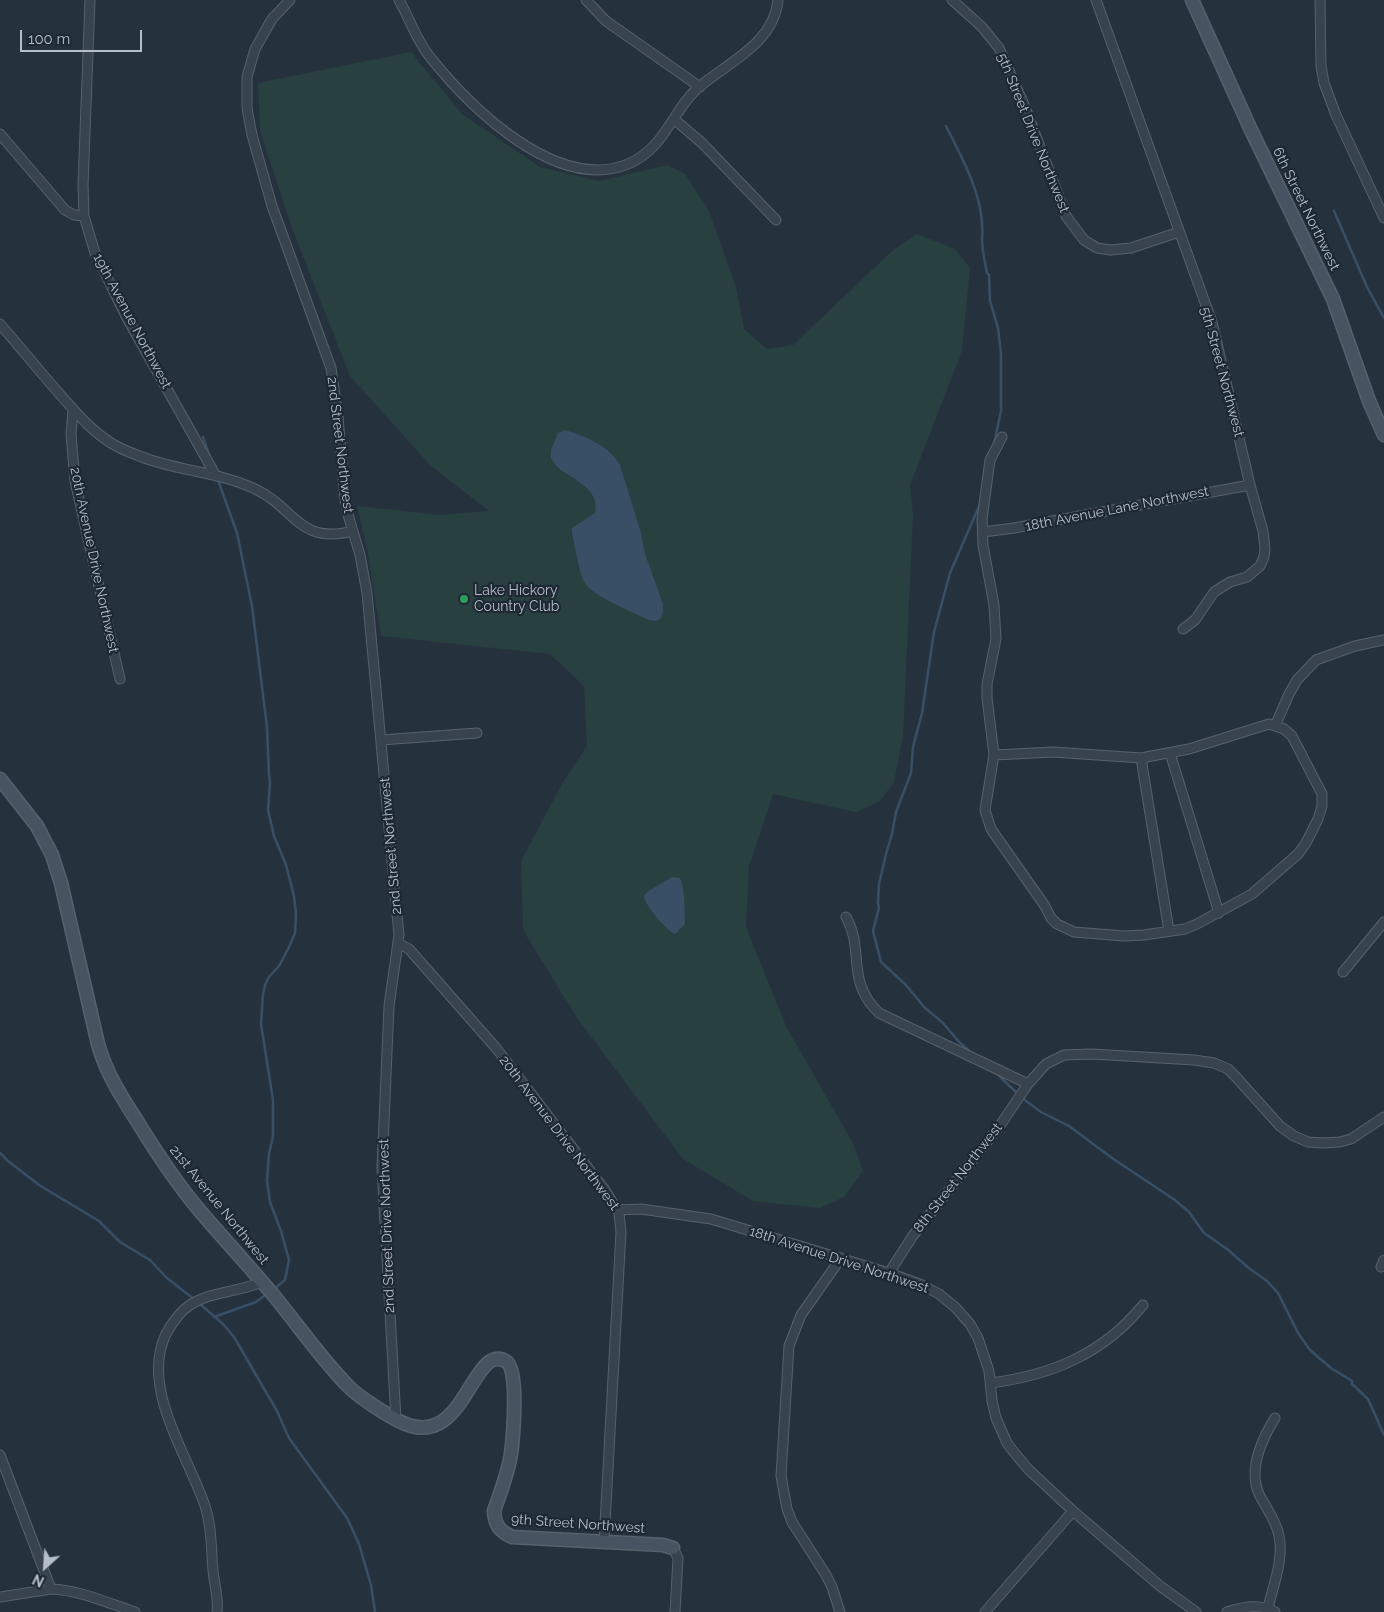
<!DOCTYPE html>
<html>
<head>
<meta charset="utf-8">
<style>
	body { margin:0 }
	#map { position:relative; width:1384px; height:1612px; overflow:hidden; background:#25323e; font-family:Raleway,sans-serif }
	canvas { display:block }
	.north { position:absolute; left:20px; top:1542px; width:50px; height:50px; -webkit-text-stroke:4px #1e2833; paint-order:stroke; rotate:206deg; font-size:14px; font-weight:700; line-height:20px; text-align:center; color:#b5bec9 }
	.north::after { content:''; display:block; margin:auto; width:18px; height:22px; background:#b5bec9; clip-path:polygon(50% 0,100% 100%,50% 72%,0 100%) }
	.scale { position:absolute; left:20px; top:30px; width:122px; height:22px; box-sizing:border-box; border:2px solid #b5bec9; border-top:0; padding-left:6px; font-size:15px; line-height:18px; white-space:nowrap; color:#b5bec9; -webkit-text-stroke:4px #1e2833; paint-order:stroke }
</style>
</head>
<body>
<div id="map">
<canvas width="1384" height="1612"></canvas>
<div class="north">N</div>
<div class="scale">100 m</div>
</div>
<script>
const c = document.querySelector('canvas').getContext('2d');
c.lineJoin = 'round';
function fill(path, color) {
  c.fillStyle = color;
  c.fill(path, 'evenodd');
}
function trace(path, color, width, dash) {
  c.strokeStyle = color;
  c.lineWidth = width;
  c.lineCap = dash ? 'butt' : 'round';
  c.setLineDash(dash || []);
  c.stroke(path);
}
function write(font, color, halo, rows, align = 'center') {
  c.font = font + ' Raleway,sans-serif';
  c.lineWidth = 4.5;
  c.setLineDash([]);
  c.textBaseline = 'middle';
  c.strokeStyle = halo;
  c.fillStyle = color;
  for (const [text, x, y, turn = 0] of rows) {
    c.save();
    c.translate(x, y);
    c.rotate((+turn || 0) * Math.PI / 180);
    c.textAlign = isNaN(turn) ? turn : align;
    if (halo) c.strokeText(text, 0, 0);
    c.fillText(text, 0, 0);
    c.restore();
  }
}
fill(new Path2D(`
	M411 52 462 114 540 167 599 181 667 165 685 174 709 211 736 287 744 329 767 349 793 345 892 251 917 234 955 249 970 268 962 351 910 485 913 515 903 736 894 782 880 801 856 812 773 794 749 866 746 927 786 1026 853 1143 863 1171 844 1197 820 1208 753 1201 683 1159 577 1018 523 930 521 861 563 782 587 746 584 686 550 654 381 636 368 554 357 506 440 515 489 511 431 466 350 376 292 228 260 131 258 83Z`), '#284040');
fill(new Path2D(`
	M565 430C586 437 609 445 620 465L641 533 645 554 663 604V612L661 618 657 621 649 620C633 612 594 597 585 583 579 574 575 545 572 533V528L595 513C601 491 575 480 561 470 556 467 554 462 551 458V450L558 433Z
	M672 877 680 878C686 891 684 910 685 924L675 934C667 931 648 908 645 900 643 896 645 895 647 892Z`), '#394f65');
trace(new Path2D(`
	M946 126C959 152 974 179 980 208 982 218 983 228 982 239 982 250 985 262 987 273L989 275 990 301 998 328 1001 354V411L994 444
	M1334 211 1367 287 1384 318
	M203 437 211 460
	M218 480 237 533 252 606 267 727 269 775 270 782 268 810 274 836 286 865 294 896 296 914 295 933 289 947 279 966 269 977 265 985 263 994 261 1024 273 1100V1136L269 1154 267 1181 270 1202 281 1231 289 1260 285 1280 274 1289
	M972 1053 960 1043 943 1023 924 1007 906 985 881 962 873 931 879 908 878 903 879 884 886 854 892 834 896 812 911 773 913 747 922 713 934 632 950 573 980 504
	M997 1074 1018 1094
	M1022 1098 1041 1112 1069 1126 1112 1158 1175 1200 1189 1212 1204 1233 1227 1249 1250 1269 1267 1281 1278 1293 1298 1333 1310 1350 1331 1368 1352 1381V1384L1368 1399 1384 1435
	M0 1153 8 1161 39 1185 99 1221 120 1242 150 1260 167 1278 195 1300
	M199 1303 223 1324 234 1337 277 1411 289 1438 347 1518 359 1544 371 1585 375 1612
	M214 1317 256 1302 268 1293`), '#394f65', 2.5);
const street = new Path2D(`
	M90 0 83 185 84 216 95 253 127 318 216 476
	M290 0 272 19 255 49 247 77V108L252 135 272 206 331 368 338 417 345 499 349 518 360 555 367 593 399 935 389 1006 382 1168 396 1420
	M399 0C410 19 416 40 430 57 470 107 556 193 628 164 666 148 672 110 699 87 729 62 774 43 778 0
	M586 0 606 21 700 87
	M952 0 982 27 999 48 1025 107 1066 216 1084 240 1097 248 1110 250 1131 248 1179 232
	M1096 0 1212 322 1250 485 1263 531 1265 549 1264 557 1260 566 1247 577 1230 582 1214 592 1195 620 1183 629
	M1320 0 1321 66 1324 83 1336 115 1384 218
	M675 120 702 143 776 220
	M0 134 65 210 74 215 84 216
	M0 324C19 346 37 368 56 390 73 409 89 429 111 443 120 449 131 453 142 457 178 471 219 472 255 489 296 508 298 545 353 531
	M73 410 71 434 75 481 120 679
	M983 532 1014 528 1250 485
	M1275 726 1289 694 1297 680 1316 660 1355 646 1384 640
	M381 740 477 733
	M1170 753 1219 913
	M994 755 1053 752 1141 758 1189 749 1269 724 1284 729 1292 736 1322 794V806L1318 819 1306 843 1298 854 1252 894 1197 924 1185 929 1144 935 1124 936 1074 932 1057 924 1051 918 1045 906 991 829 985 810 994 755 987 698V684L996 639 994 605 983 545 982 519 990 460 1002 437
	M1141 758 1169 931
	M846 917C865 950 845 981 879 1013L1028 1084
	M398 943 409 949 496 1048 605 1190 619 1213 621 1232 604 1542
	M1343 972 1384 922
	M617 1210 641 1209 711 1219 889 1273 922 1285 939 1294 955 1307 970 1324 978 1338 989 1371 992 1401 996 1418 1007 1443 1013 1451 1028 1469 1073 1511 1160 1586 1196 1612
	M1381 1267 1384 1260
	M889 1273 912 1237 1001 1124 1028 1084 1046 1064 1064 1055 1092 1054 1194 1060 1214 1063 1228 1069 1236 1077 1280 1126 1294 1136 1308 1142 1323 1143 1340 1142 1351 1139 1384 1117
	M991 1383C1052 1375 1103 1354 1143 1305
	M0 1455 51 1589
	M673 1548 678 1558 675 1612
	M0 1597 51 1589C79 1590 108 1603 135 1612
	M1268 1608C1273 1586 1284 1559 1279 1536 1276 1520 1266 1508 1259 1494 1248 1469 1262 1439 1275 1418
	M217 1612C219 1599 214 1583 213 1570 211 1550 212 1526 205 1506 188 1455 140 1388 166 1334 172 1323 179 1312 190 1305 212 1291 239 1292 262 1282
	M840 1612 832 1587 826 1575 792 1522 787 1509 781 1476 789 1346 801 1315 841 1258
	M985 1612 1073 1511
	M1227 1612C1242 1607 1261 1603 1275 1612`);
const secondary = new Path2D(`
	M1192 0 1251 130 1333 299 1369 401 1384 435
	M0 779 37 826 52 855 61 883 98 1044C106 1073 121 1096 137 1121 156 1152 176 1183 200 1211 223 1238 247 1264 270 1291 297 1323 320 1358 350 1388 359 1397 387 1415 399 1421 466 1456 471 1339 507 1362 519 1370 513 1439 511 1454 508 1474 500 1493 494 1511 495 1525 499 1531 512 1537L663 1545 673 1548`);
trace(street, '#57616c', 11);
trace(secondary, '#57616c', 15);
trace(street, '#39434e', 9);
trace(secondary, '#475361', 12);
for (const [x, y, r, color] of [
	[464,599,5,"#2e9e5b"]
]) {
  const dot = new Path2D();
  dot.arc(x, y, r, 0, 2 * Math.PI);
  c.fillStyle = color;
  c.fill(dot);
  trace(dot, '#1e2833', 2);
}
write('14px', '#b5bec9', '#1e2833', [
	["5th Street Drive Northwest",1033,133,68],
	["6th Street Northwest",1306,209,64],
	["19th Avenue Northwest",132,321,62],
	["5th Street Northwest",1222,372,75],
	["2nd Street Northwest",340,445,83],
	["18th Avenue Lane Northwest",1117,509,-11],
	["20th Avenue Drive Northwest",94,560,78],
	["2nd Street Northwest",391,846,-95],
	["20th Avenue Drive Northwest",559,1133,53],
	["8th Street Northwest",958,1178,-52],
	["21st Avenue Northwest",219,1205,51],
	["2nd Street Drive Northwest",387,1226,-92],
	["18th Avenue Drive Northwest",839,1260,18],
	["9th Street Northwest",578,1524,4]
]);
write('14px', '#b5bec9', '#1e2833', [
	["Lake Hickory",474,591],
	["Country Club",474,607]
], 'left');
</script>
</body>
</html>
